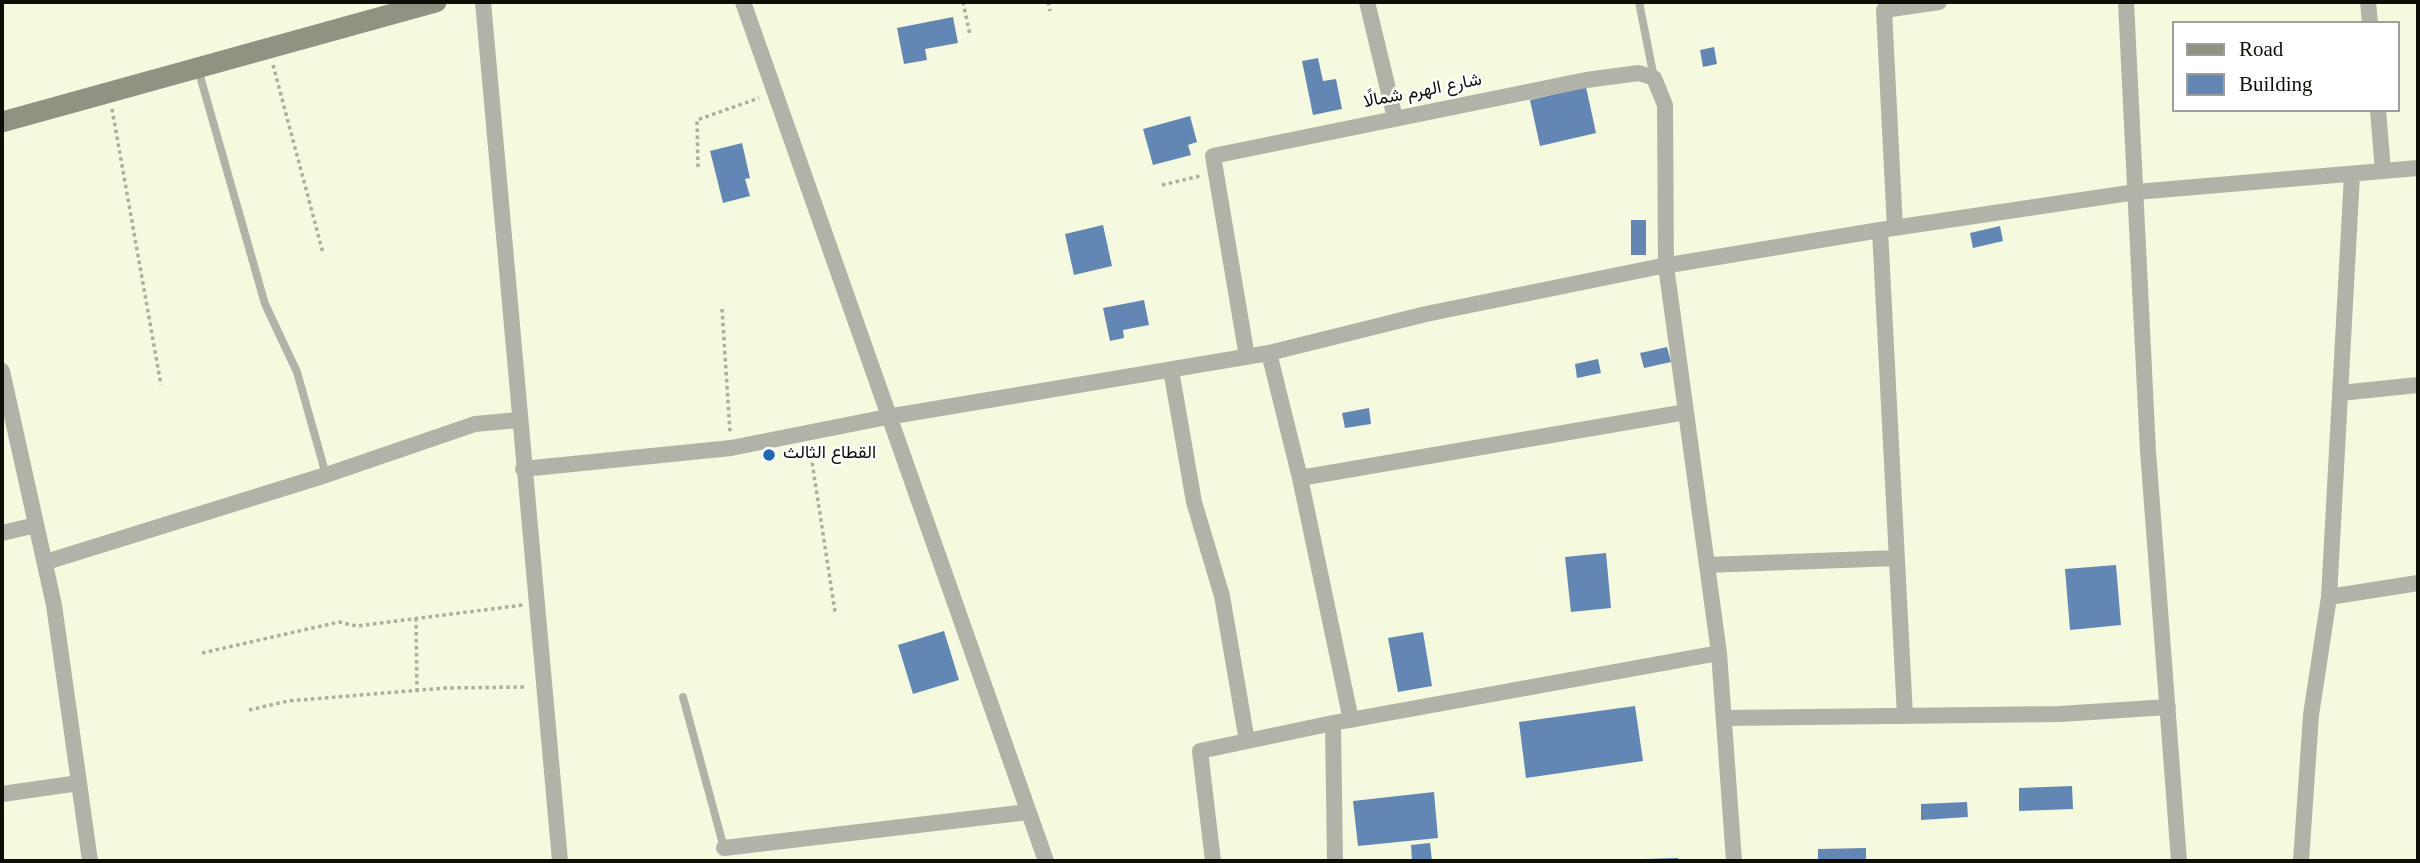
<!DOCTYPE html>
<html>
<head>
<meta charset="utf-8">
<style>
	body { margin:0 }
	#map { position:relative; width:2420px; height:863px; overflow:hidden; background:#f5f9de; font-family:Georgia,serif }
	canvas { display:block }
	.frame { position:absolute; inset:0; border:4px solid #0d0e06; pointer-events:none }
	.legend { position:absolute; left:2172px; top:21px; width:228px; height:91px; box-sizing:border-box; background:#fff; border:2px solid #9e9f9b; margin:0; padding:9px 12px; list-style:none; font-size:21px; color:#0d0e06 }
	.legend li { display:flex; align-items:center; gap:14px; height:35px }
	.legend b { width:35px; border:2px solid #9e9f9b }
</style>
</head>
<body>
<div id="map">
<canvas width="2420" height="863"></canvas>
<div class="frame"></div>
<ul class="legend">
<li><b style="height:9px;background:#909382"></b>Road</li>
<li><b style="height:19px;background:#6387b5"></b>Building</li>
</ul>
</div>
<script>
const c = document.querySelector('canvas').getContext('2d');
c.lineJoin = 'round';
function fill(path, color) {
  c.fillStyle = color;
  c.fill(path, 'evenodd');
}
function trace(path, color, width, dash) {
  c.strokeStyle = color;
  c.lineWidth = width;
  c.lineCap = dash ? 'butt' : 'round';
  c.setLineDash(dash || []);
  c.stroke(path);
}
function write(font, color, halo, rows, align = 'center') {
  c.font = font + ' Georgia,Vazirmatn,serif';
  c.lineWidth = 5;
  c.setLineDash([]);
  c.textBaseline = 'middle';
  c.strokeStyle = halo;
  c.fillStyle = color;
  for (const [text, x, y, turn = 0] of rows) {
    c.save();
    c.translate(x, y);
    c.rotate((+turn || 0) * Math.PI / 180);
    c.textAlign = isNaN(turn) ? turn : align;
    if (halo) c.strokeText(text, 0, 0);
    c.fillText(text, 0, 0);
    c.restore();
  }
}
fill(new Path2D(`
	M953 17 958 43 925 49 927 60 904 64 897 28Z
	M1714 47 1717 64 1703 67 1700 50Z
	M1318 58 1323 81 1336 79 1342 109 1313 115 1302 61Z
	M1586 87 1596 133 1540 146 1530 100Z
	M1190 116 1197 142 1188 145 1191 155 1153 165 1143 129Z
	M742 143 750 178 745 179 750 196 723 203 710 151Z
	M1631 220H1646V255H1631Z
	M1103 225 1112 266 1074 275 1065 234Z
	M2000 226 2003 241 1973 248 1970 233Z
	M1144 300 1149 325 1123 330 1124 338 1110 341 1103 308Z
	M1667 347 1671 362 1644 368 1640 353Z
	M1598 359 1601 373 1577 378 1575 364Z
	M1369 408 1371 424 1345 428 1342 413Z
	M1606 553 1611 608 1571 612 1565 557Z
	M2116 565 2121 625 2070 630 2065 569Z
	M944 631 959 680 913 694 898 645Z
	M1423 632 1432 686 1398 692 1388 638Z
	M1635 706 1643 761 1526 778 1519 722Z
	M2072 786 2073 809 2019 811V788Z
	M1434 792 1438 838 1358 846 1353 801Z
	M1967 802 1968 817 1921 820V804Z
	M1430 843 1432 861H1412L1411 845Z
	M1866 848V861H1818V849Z
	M1678 858V861H1644V859Z`), '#6387b5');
trace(new Path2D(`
	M963 2 970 35
	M1048 2 1050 11
	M273 65 323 253
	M112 109 161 385
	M698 167 697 120 759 98
	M1162 185 1200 176
	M722 309 730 432
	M810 449 835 612
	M416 618 417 692
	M202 653 339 622 357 626 523 605
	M249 710 288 701 445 688 527 687`), '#acaf9a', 3.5, [3.5, 3.5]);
trace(new Path2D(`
	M1639 2 1654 78
	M198 69 265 304 297 372 326 475
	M683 697 724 848`), '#b1b3a8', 8);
trace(new Path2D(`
	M483 2 560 861
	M743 2 1046 861
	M1367 2 1395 118
	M2126 2 2148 451 2179 861
	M2368 2 2370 23
	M2378 110 2383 171
	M1895 228 1884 10 1939 2
	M1880 230 1905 716
	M1269 353 1300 478 1351 720
	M1247 357 1213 156 1586 80 1639 73 1654 78 1665 105 1666 266 1719 653 1734 861
	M1171 370 1194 502 1222 596 1247 741
	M2 371 54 605 90 861
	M2340 393 2418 385
	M523 469 731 448 887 417 1269 353 1426 314 1657 267 1880 230 2136 192 2418 168
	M1300 478 1686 412
	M2 533 36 525
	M46 562 326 475 475 424 518 420
	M1707 565 1897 558
	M2329 597 2418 583
	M1724 718 2060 714 2168 707
	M1333 723 1335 861
	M2 794 79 783
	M724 848 1028 812
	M1213 861 1200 751 1333 723 1719 653
	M2301 861 2311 715 2329 597 2352 175`), '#b1b3a8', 16);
trace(new Path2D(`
	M2 122 436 2`), '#909382', 21);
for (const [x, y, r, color] of [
	[769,455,7,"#2067b7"]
]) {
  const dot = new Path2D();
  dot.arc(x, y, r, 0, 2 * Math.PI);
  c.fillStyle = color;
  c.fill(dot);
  trace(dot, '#fff', 2.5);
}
write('18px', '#0d0e06', '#fff', [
	["شارع الهرم شمالًا",1423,93,-11]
]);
write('18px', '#0d0e06', '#fff', [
	["القطاع الثالث",783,455]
], 'left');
</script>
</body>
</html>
